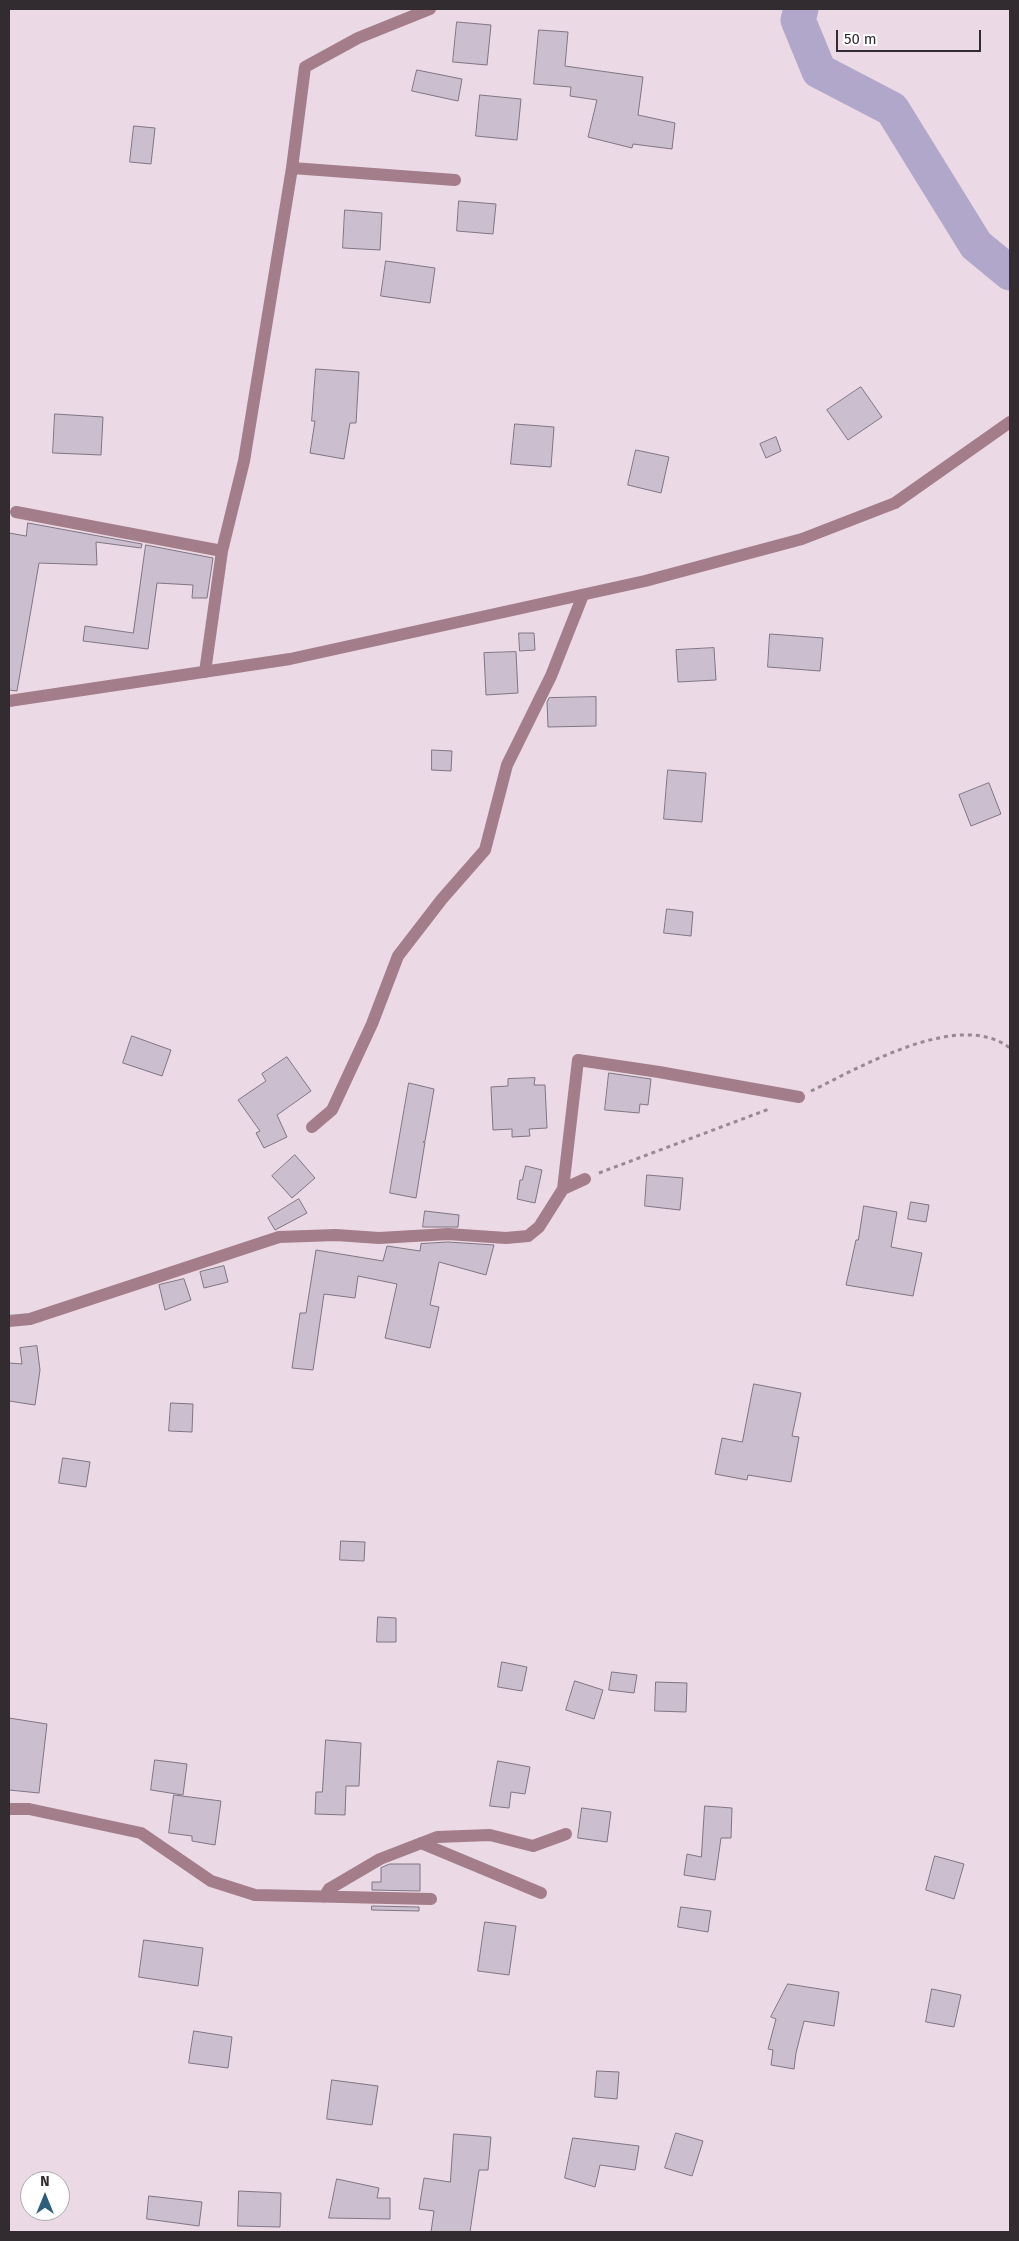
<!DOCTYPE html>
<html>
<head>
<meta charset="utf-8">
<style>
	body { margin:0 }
	#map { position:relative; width:1019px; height:2241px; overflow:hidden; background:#ebd9e5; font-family:"Fira Sans",sans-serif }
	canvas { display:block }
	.frame { position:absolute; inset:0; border:10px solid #322b30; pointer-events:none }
	.north { position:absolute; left:20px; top:2171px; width:50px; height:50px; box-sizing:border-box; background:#fff; border:1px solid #adaaac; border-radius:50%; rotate:0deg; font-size:14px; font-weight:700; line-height:20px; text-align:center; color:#322b30 }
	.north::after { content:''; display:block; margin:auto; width:18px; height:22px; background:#2d5e7c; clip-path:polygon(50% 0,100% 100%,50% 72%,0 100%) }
	.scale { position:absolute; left:836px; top:30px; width:145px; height:22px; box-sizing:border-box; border:2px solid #322b30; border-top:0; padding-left:6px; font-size:15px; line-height:18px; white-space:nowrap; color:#322b30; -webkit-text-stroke:4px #fff; paint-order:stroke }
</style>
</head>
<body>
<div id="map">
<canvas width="1019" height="2241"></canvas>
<div class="frame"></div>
<div class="north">N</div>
<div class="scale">50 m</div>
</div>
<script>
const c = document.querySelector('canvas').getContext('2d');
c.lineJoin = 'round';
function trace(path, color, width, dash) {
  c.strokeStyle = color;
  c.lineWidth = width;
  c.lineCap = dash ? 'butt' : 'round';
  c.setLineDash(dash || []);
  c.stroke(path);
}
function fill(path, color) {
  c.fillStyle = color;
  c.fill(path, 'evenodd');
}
trace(new Path2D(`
	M801 9 798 20 819 71 892 109 976 245 1010 273`), '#b1a7cb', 35);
const building = new Path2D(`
	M457 22 491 25 487 65 453 62Z
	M539 30 568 32 565 66 643 77 638 115 675 123 672 149 633 144 632 148 588 137 597 100 570 96 571 87 534 84Z
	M417 70 462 79 458 101 412 91Z
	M480 95 521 99 517 140 476 136Z
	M134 126 155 128 151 164 130 162Z
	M459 201 496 204 493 234 457 231Z
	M345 210 382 213 380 250 343 248Z
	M386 261 435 268 430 303 381 296Z
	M316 369 359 372 356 423H350L344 459 310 453 315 421H312Z
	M861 387 882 417 848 440 827 410Z
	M55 414 103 417 101 455 53 453Z
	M515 424 554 427 551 467 511 464Z
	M776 437 781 451 766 458 760 444Z
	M636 450 669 457 661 493 628 485Z
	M28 523 142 544 141 548 96 542 97 565 39 563 17 691 9 690V533L26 536Z
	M146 545 213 558 207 598H192L193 585 157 583 148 649 83 641 85 626 133 633Z
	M519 633H534L535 650 520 651Z
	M770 634 823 638 820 671 768 667Z
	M714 648 716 680 678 682 676 650Z
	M516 652 518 693 486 695 484 653Z
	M596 697V726L548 727 547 702 549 698Z
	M432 750 452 751 451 771 432 770Z
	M668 770 706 773 702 822 664 819Z
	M989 783 1001 814 971 826 959 795Z
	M667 909 693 912 691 936 664 933Z
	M132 1036 171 1050 162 1076 123 1063Z
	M287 1057 311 1091 277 1115 287 1137 264 1148 256 1133 260 1131 238 1100 266 1081 262 1074Z
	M609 1073 651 1079 648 1105 640 1104 639 1113 605 1110Z
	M535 1078 534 1085H545L547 1128 529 1129 530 1136 512 1137V1129L493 1130 491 1087 508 1086V1079Z
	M409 1083 434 1089 425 1141 423 1142H425L416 1198 390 1193Z
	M295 1155 315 1178 292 1198 272 1176Z
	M526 1166 542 1170 535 1203 517 1199 520 1180H522Z
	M647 1175 683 1178 680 1210 645 1206Z
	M299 1199 307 1213 275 1230 268 1218Z
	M911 1202 929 1205 926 1222 908 1219Z
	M864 1206 897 1212 891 1247 922 1253 913 1296 846 1285 856 1240H858Z
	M425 1211 459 1215 458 1227H423Z
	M448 1242 494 1245 486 1275 439 1262 430 1305 439 1307 430 1348 385 1338 397 1284 358 1276 355 1298 324 1294 313 1370 292 1368 300 1313H306L316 1250 383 1261 387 1246 420 1251 421 1244Z
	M224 1266 228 1282 204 1288 200 1272Z
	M184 1279 191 1300 165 1310 159 1285Z
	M37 1346 40 1370 35 1405 9 1401V1363L22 1364 20 1348Z
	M754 1384 801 1393 792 1436 799 1437 791 1482 748 1475 747 1480 715 1474 722 1438 742 1442Z
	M171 1403 193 1404 192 1432 169 1431Z
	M63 1458 90 1462 86 1487 59 1483Z
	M341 1541 365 1542 364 1561 340 1560Z
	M378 1617 396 1618V1642H377Z
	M502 1662 527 1667 522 1691 498 1687Z
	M612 1672 637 1675 634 1693 609 1690Z
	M575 1681 603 1690 594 1719 566 1710Z
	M656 1682 687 1683 686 1712 655 1711Z
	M9 1718 47 1724 39 1793 9 1790Z
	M326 1740 361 1743 359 1786H346L345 1815 315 1814 316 1792H322Z
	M155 1760 187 1764 183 1795 151 1790Z
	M498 1761 530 1767 525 1794 511 1792 509 1808 490 1806Z
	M174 1795 221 1801 215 1845 192 1841V1836L169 1833Z
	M705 1806 732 1808 731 1838H721L715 1880 684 1875 687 1854 701 1857Z
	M582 1808 611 1812 607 1842 578 1838Z
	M935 1856 964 1864 954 1899 926 1890Z
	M390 1864H420V1891L372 1890V1882H381V1868Z
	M372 1906 419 1907V1911L372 1910Z
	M681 1907 711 1911 708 1932 678 1927Z
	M485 1922 516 1926 509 1975 478 1971Z
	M144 1940 203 1948 198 1986 139 1977Z
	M788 1984 839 1992 834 2026 804 2021 796 2053 794 2069 771 2065 773 2050 768 2049 776 2019 771 2017Z
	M932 1989 961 1995 954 2027 926 2022Z
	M194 2031 232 2037 228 2068 189 2063Z
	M597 2071 619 2072 617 2099 595 2097Z
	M332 2080 378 2086 372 2125 327 2119Z
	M676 2133 703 2141 692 2176 665 2168Z
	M454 2134 491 2137 488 2170H479L470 2232H431L434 2211 419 2209 424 2178 450 2182Z
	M573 2138 639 2146 635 2170 600 2165 595 2187 565 2178Z
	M337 2179 379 2188 377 2198H390V2219L329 2218Z
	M239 2191 281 2193 280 2227 238 2226Z
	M149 2196 202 2202 199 2226 147 2219Z`);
fill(building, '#cbbfcf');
trace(building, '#807583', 1);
trace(new Path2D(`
	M811 1091C861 1067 959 1009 1010 1048
	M599 1173 769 1109`), '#978a93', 3, [4, 4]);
trace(new Path2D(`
	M292 168 455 180
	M16 512 222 551
	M205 672 222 551 244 461 292 168 305 67 358 38 430 9
	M9 701 290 659 645 581 802 539 895 503 1010 422
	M312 1127 332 1110 372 1024 398 956 442 899 485 850 507 765 551 676 583 595
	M563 1189 578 1060 659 1072 799 1097
	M9 1321 30 1319 279 1237 336 1235 379 1238 448 1234 506 1238 528 1236 539 1227 563 1189 585 1179
	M9 1809H29L141 1833 211 1881 255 1895 431 1899
	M421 1843 541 1893
	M324 1897 329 1889 380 1859 437 1837 490 1835 533 1846 566 1834`), '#a37d89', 12);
</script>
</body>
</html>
